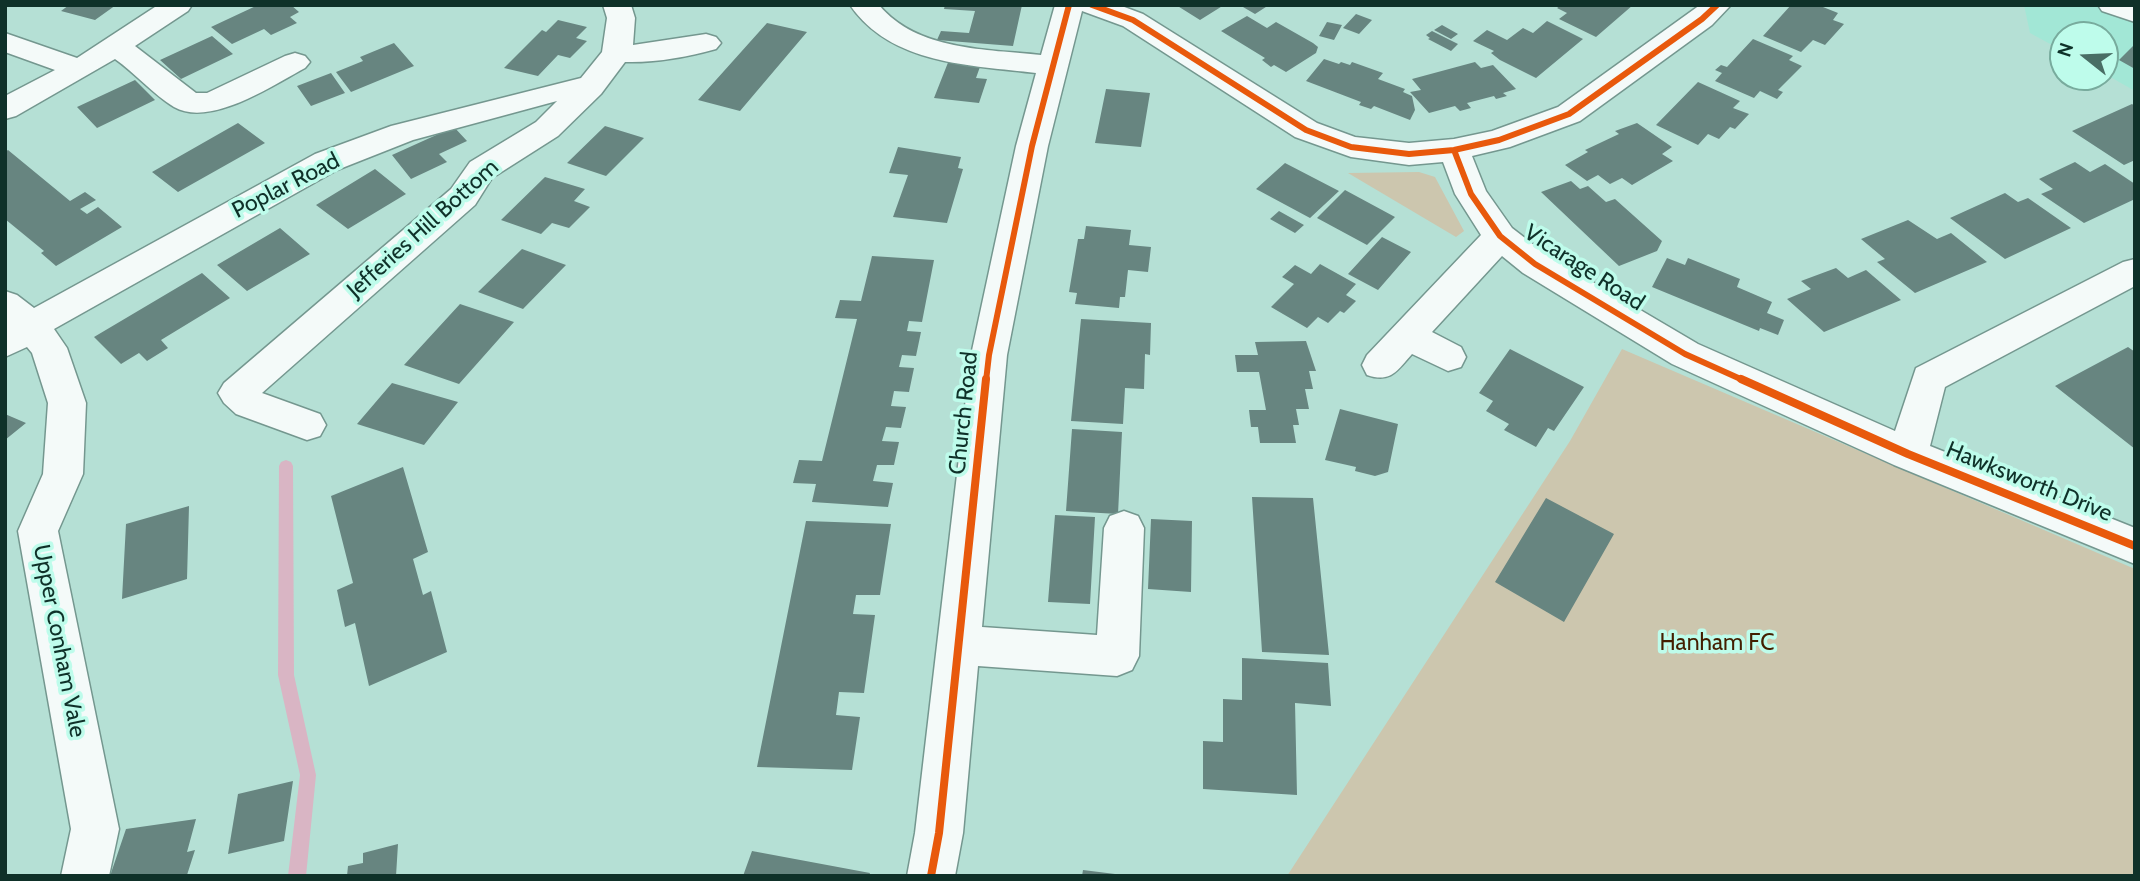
<!DOCTYPE html>
<html>
<head>
<meta charset="utf-8">
<style>
	body { margin:0 }
	#map { position:relative; width:2140px; height:881px; overflow:hidden; background:#b5e0d5; font-family:Cabin,sans-serif }
	canvas { display:block }
	.frame { position:absolute; inset:0; border:7px solid #0f3129; pointer-events:none }
	.north { position:absolute; left:2049px; top:21px; width:70px; height:70px; box-sizing:border-box; background:#befceb; border:2px solid #78ab9d; border-radius:50%; rotate:288deg; font-size:19px; font-weight:700; line-height:28px; text-align:center; color:#0f3129 }
	.north::after { content:''; display:block; margin:auto; width:24px; height:32px; background:#496e65; clip-path:polygon(50% 0,100% 100%,50% 72%,0 100%) }
</style>
</head>
<body>
<div id="map">
<canvas width="2140" height="881"></canvas>
<div class="frame"></div>
<div class="north">N</div>
</div>
<script>
const c = document.querySelector('canvas').getContext('2d');
c.lineJoin = 'round';
function fill(path, color) {
  c.fillStyle = color;
  c.fill(path, 'evenodd');
}
function trace(path, color, width, dash) {
  c.strokeStyle = color;
  c.lineWidth = width;
  c.lineCap = dash ? 'butt' : 'round';
  c.setLineDash(dash || []);
  c.stroke(path);
}
function write(font, color, halo, rows, align = 'center') {
  c.font = font + ' Cabin,sans-serif';
  c.lineWidth = 7;
  c.setLineDash([]);
  c.textBaseline = 'middle';
  c.strokeStyle = halo;
  c.fillStyle = color;
  for (const [text, x, y, turn = 0] of rows) {
    c.save();
    c.translate(x, y);
    c.rotate((+turn || 0) * Math.PI / 180);
    c.textAlign = isNaN(turn) ? turn : align;
    if (halo) c.strokeText(text, 0, 0);
    c.fillText(text, 0, 0);
    c.restore();
  }
}
fill(new Path2D(`
	M2024 5H2135V91L2105 74V35H2063V51L2030 33Z`), '#a2e7d6');
fill(new Path2D(`
	M1419 172 1435 177 1464 231 1456 237 1348 173Z
	M1622 349 2135 569V876H1287L1570 441Z`), '#ccc6ae');
fill(new Path2D(`
	M286 460 291 462 293 466 294 675 316 775 306 876H288L300 775 278 675 279 466 281 462Z`), '#d9b5c4');
fill(new Path2D(`
	M69 5H116L95 20 61 11Z
	M258 5H291L299 12 290 17 297 23 271 35 264 29 232 44 211 27Z
	M945 5H1022L1013 46 937 40 941 31 969 33 975 11 944 9Z
	M1176 5H1224L1200 20Z
	M1245 5H1269L1255 14 1243 7Z
	M1561 5H1633L1596 37 1559 19 1567 13 1557 8Z
	M1791 5H1818L1838 13 1833 20 1844 24 1825 45 1813 40 1801 52 1763 36Z
	M1356 14 1372 20 1359 34 1343 28Z
	M1247 16 1267 28 1276 22 1313 43 1318 47 1316 53 1286 72 1274 65 1271 67 1262 60 1265 58 1221 31Z
	M558 20 587 27 576 38 587 41 570 58 558 55 538 76 504 68 542 30 546 32Z
	M1547 21 1583 39 1536 78 1500 60 1491 53 1494 51 1473 41 1487 30 1507 40 1523 28 1533 33Z
	M1327 22 1342 25 1334 40 1319 36Z
	M767 23 807 32 740 111 698 100Z
	M1442 25 1458 34 1451 39 1434 30Z
	M1432 31 1458 44 1451 51 1428 39 1430 38 1426 35Z
	M212 36 233 54 181 79 160 60Z
	M1753 39 1793 56 1789 60 1802 66 1778 90 1783 92 1777 99 1760 91 1754 98 1715 81 1722 73 1715 70 1721 65 1727 67Z
	M394 43 414 66 351 92 336 72 363 61 360 57Z
	M2135 44V69L2119 60Z
	M1324 59 1339 64 1341 62 1350 65 1352 62 1383 73 1378 79 1405 89 1403 92 1412 96 1415 110 1410 120 1374 106 1371 109 1359 105 1361 102 1306 81Z
	M949 60 981 64 976 78 987 79 979 103 934 98Z
	M1475 62 1481 68 1493 65 1516 89 1503 93 1507 96 1496 99 1494 96 1467 103 1471 108 1460 111 1455 106 1429 113 1410 92 1421 90 1412 79Z
	M331 73 345 93 311 106 297 86Z
	M135 80 155 100 97 128 77 107Z
	M1698 82 1740 101 1733 108 1749 114 1735 129 1730 127 1719 139 1708 134 1698 145 1656 125Z
	M1106 89 1150 93 1141 147 1095 143Z
	M2132 104 2135 106V160L2124 165 2072 131Z
	M238 123 265 143 178 192 152 172Z
	M1637 123 1672 147 1662 154 1673 161 1632 185 1622 178 1610 184 1598 175 1587 181 1565 165 1588 152 1585 150 1619 134 1615 131Z
	M605 126 644 138 606 176 567 163Z
	M454 127 467 141 439 154 447 162 411 179 392 155Z
	M898 147 961 157 958 168 963 169 947 223 893 217 908 175 889 173Z
	M8 150 70 201 85 192 96 200 80 209 87 214 98 207 122 227 56 266 41 253 44 251 5 219V152Z
	M2075 162 2090 172 2105 164 2135 184V199L2084 223 2041 194 2053 189 2039 179Z
	M1285 163 1339 191 1310 218 1256 189Z
	M375 169 406 194 348 229 316 205Z
	M545 177 585 189 574 201 590 207 569 228 552 223 541 234 501 220Z
	M1571 181 1580 189 1588 186 1606 202 1615 199 1662 241 1657 251 1619 266 1541 192Z
	M1345 190 1395 217 1367 245 1317 218Z
	M2005 193 2018 202 2028 198 2071 228 2005 259 1950 218Z
	M1279 211 1304 225 1295 233 1270 219Z
	M1908 220 1937 239 1951 233 1987 262 1915 293 1877 262 1885 259 1861 239Z
	M1086 226 1131 230 1129 245 1151 247 1148 272 1128 270 1125 297H1120L1119 308 1075 304 1077 293 1069 292 1078 239H1084Z
	M280 228 310 254 247 291 217 265Z
	M1382 237 1411 252 1378 290 1348 274Z
	M522 249 566 265 523 309 478 292Z
	M872 256 934 260 922 322 909 321 907 331 921 332 916 356 902 355 899 367 914 368 909 392 894 391 891 406 906 407 901 428 886 427 882 441 899 442 894 465H877L873 481 893 483 888 507 812 502 816 484 793 483 799 460 822 461 857 319 835 318 840 300 861 301Z
	M1667 258 1685 265 1688 258 1740 279 1737 287 1772 302 1767 313 1784 320 1778 335 1760 328 1759 331 1652 287Z
	M1320 264 1356 284 1346 295 1356 301 1344 313 1340 311 1328 323 1318 317 1307 328 1271 307 1294 284 1282 277 1295 265 1311 274Z
	M1836 268 1848 278 1866 270 1901 300 1824 332 1787 299 1811 289 1801 281Z
	M202 273 230 298 161 340 168 348 147 361 139 353 121 364 94 337Z
	M460 304 514 322 459 384 404 365Z
	M1081 319 1151 323 1150 355 1145 354 1144 389 1125 388 1123 424 1071 421Z
	M1306 341 1316 371H1309L1313 389H1305L1309 409H1296L1299 425H1293L1296 443H1260L1258 427H1251L1249 410H1266L1259 372H1237L1235 355H1258L1255 342Z
	M2128 347 2135 352V449L2055 386Z
	M1510 349 1584 387 1554 431 1548 428 1536 447 1504 430 1509 424 1486 411 1493 401 1479 393Z
	M392 383 458 402 424 445 357 424Z
	M1340 409 1398 424 1388 472 1375 476 1355 471 1356 467 1325 460Z
	M5 414 26 423 5 440Z
	M1072 429 1122 432 1118 514 1066 511Z
	M403 467 428 552 413 559 423 595 431 591 447 652 369 686 355 623 345 627 337 590 353 583 331 496Z
	M1252 497 1313 498 1329 655 1262 652Z
	M1546 498 1614 534 1564 622 1495 582Z
	M189 506 187 579 122 599 126 524Z
	M1055 515 1095 517 1090 604 1048 602Z
	M1151 519 1192 521 1191 592 1148 589Z
	M806 521 891 524 880 595H856L853 614 875 615 864 693 839 692 836 715 860 717 852 770 757 767Z
	M1242 658 1328 663 1331 706 1295 703 1297 795 1203 789V741L1223 742V699L1242 700Z
	M293 781 284 841 228 854 238 794Z
	M196 819 187 852 195 850 187 875 110 876 126 829Z
	M398 844 396 876H347L348 866 363 863V853Z
	M752 851 870 873 869 876H743Z
	M1083 870 1115 874V876H1082Z`), '#678580');
const minor = new Path2D(`
	M158 5H192L188 11 135 46 196 93H207L285 56 295 53 305 56 310 62 305 68C273 85 210 128 174 107 154 95 135 73 115 59L16 116 5 119V96L55 70 5 52V33L77 58Z
	M603 5H631L635 18 633 45 706 34 716 37 721 43 716 49C687 57 655 63 625 62L601 94 558 136 492 178 475 205 262 393 320 414 326 425 320 436 307 440 236 414 224 403 218 393 224 383 451 189 470 162 536 122 557 101 413 140 337 170 54 329 67 348 86 403 83 474 58 531 119 829 109 876H61L71 829 18 531 43 474 48 403 32 353 27 347 5 357V291L17 295 34 308 315 154 391 126 581 78 602 52 607 18Z
	M850 5H879C917 51 987 49 1041 55L1055 5H1119L1143 14 1317 123 1355 137 1409 143 1454 139 1492 131 1558 107 1700 5H1731L1712 25 1580 121 1510 147 1472 156 1486 191 1512 228 1547 255 1698 344 1895 431 1916 368 2123 262 2135 259V286L1945 387 1930 446 2135 528V564L1894 465 1672 364 1523 273 1502 256 1432 332 1461 347 1466 357 1461 367 1448 371 1412 354C1397 371 1391 383 1367 375L1362 365 1367 355 1481 235 1455 194 1443 162 1409 165 1351 157 1295 137 1123 26 1082 11 1048 146 1007 355 982 627 1097 635 1104 528 1110 516 1124 511 1138 516 1144 528 1139 656 1132 670 1117 676 978 666 963 833 955 876H907L915 833 971 355 1016 146 1036 73C971 65 891 65 850 5Z
	M2098 5H2135V22L2102 11Z`);
trace(minor, '#74978f', 3);
fill(minor, '#f4faf9');
trace(new Path2D(`
	M1092 5 1133 20 1306 130 1351 147 1409 154 1454 150 1499 140 1569 114 1702 19 1717 5
	M1454 150 1471 194 1500 236 1535 264 1685 354 1745 381
	M986 381 989 355 1032 146 1069 5`), '#e8590c', 6);
trace(new Path2D(`
	M1741 379 1908 454 2135 546
	M931 876 939 833 986 379`), '#e8590c', 8);
write('23px', '#0f3129', '#befceb', [
	["Poplar Road",286,186,-27],
	["Jefferies Hill Bottom",423,229,-42],
	["Vicarage Road",1584,268,33],
	["Church Road",964,413,-84],
	["Hawksworth Drive",2029,482,22],
	["Upper Conham Vale",59,641,79]
]);
write('23px', '#441e00', '#befceb', [
	["Hanham FC",1717,643]
]);
</script>
</body>
</html>
